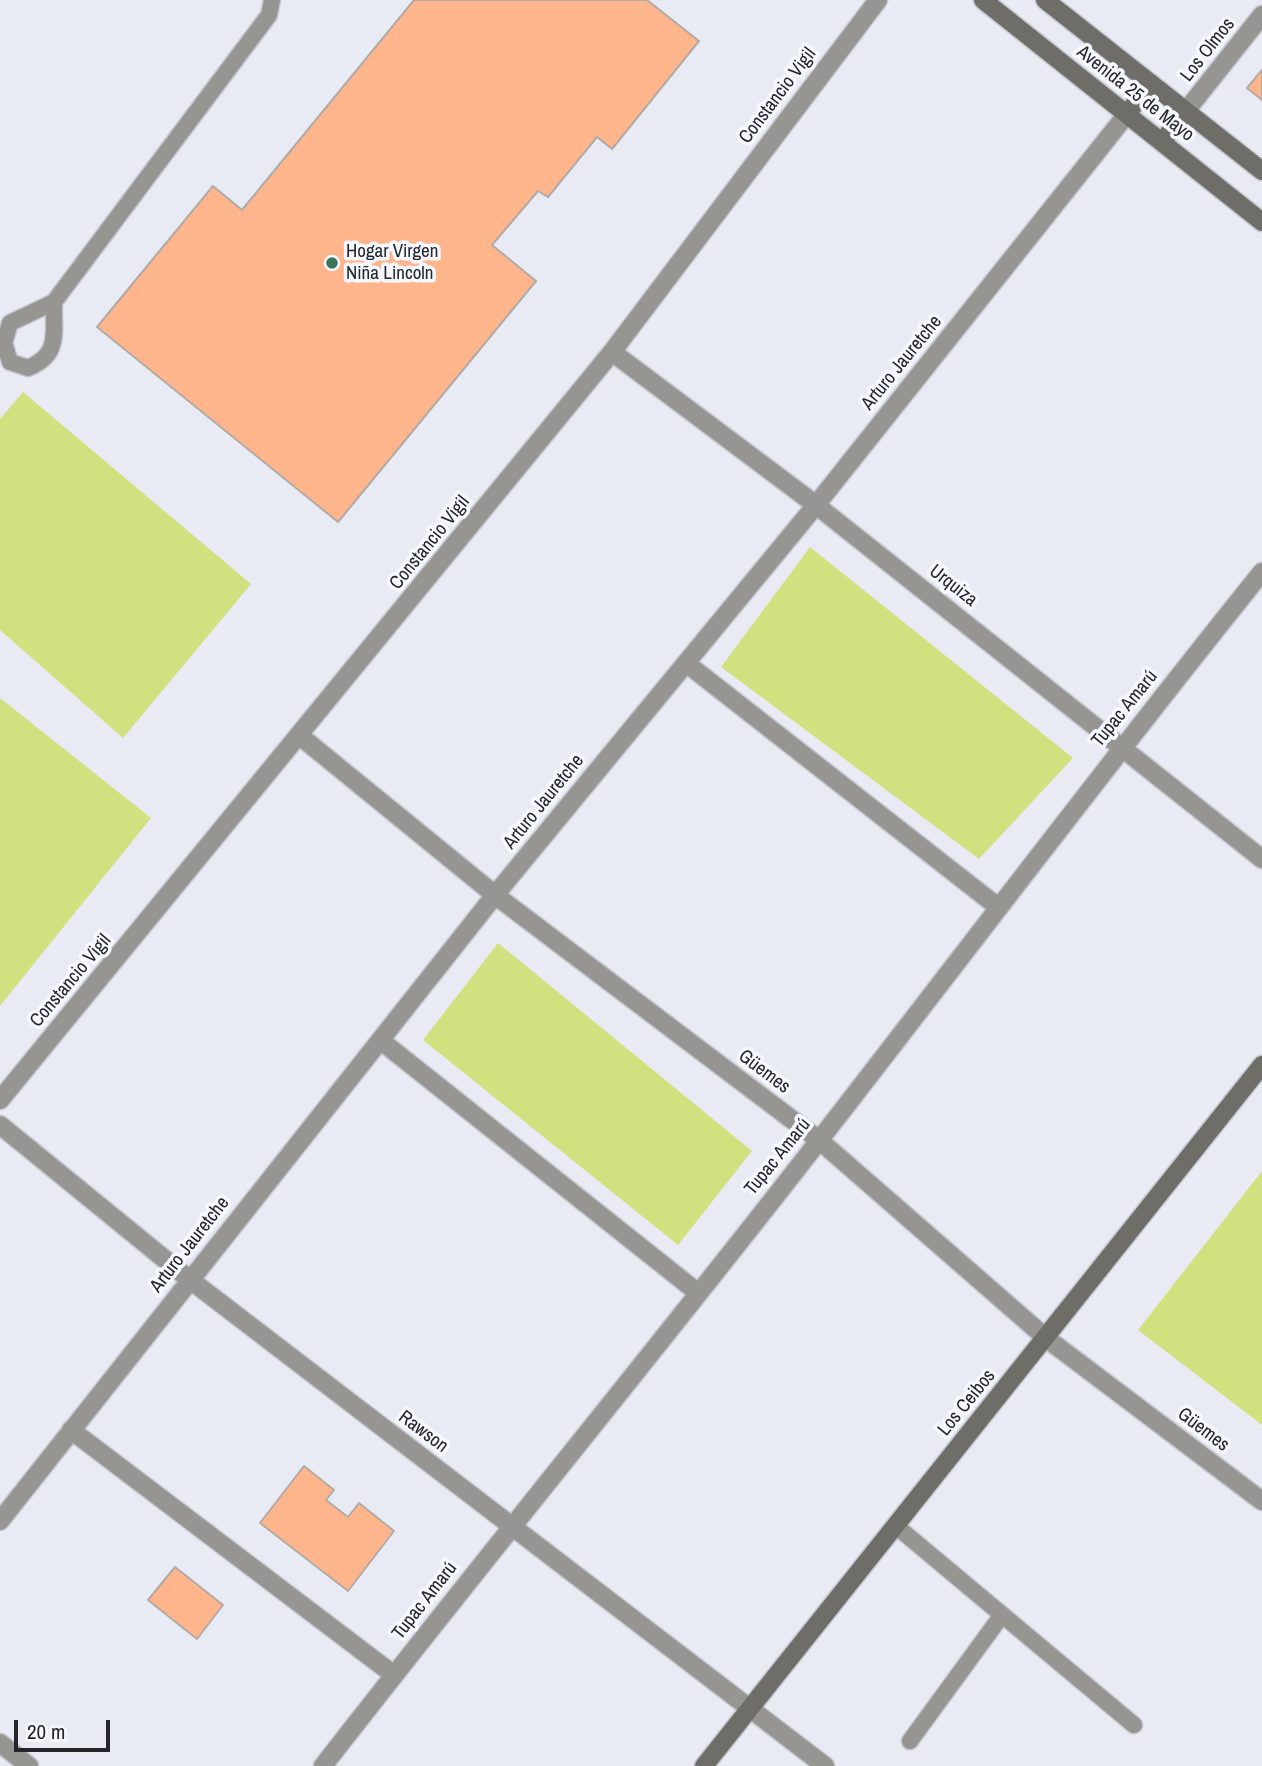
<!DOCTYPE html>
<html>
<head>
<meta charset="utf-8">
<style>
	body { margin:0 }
	#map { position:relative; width:1262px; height:1766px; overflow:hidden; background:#e8ebf3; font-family:"Archivo Narrow",sans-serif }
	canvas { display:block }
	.scale { position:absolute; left:14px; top:1720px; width:96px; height:32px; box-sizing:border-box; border:4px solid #242528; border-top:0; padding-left:9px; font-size:21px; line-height:24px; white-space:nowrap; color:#242528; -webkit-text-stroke:5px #f6f8ff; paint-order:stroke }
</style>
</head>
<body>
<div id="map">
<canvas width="1262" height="1766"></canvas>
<div class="scale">20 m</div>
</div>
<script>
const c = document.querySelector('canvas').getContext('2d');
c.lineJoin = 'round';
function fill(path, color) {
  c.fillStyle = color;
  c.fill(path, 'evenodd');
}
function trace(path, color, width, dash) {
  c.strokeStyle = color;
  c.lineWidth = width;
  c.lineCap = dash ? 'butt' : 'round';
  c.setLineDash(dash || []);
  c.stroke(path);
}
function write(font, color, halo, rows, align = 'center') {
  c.font = font + ' "Archivo Narrow",sans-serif';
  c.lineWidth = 7;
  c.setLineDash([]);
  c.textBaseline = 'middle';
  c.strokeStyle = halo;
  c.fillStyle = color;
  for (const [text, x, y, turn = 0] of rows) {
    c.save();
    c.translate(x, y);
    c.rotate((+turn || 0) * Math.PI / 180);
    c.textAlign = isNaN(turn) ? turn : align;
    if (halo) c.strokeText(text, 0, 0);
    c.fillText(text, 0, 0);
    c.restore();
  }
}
fill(new Path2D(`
	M23 392 251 584 123 738 0 630V419Z
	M810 547 1073 758 979 859 721 667Z
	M0 698 151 818 0 1006Z
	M498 943 752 1151 678 1245 423 1040Z
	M1262 1171V1425L1138 1330Z`), '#d0e180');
const building = new Path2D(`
	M414 0H647L699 41 612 149 597 137 548 197 538 191 492 245 536 281 338 522 97 327 213 186 242 210Z
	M1262 70V100L1247 88Z
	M304 1466 334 1490 326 1500 348 1517 359 1503 394 1531 348 1591 260 1523Z
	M175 1567 223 1605 197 1639 148 1600Z`);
fill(building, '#ffb58c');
trace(building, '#b2aaa6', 2);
const lane = new Path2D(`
	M54 302C53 334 61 354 28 368L10 362 4 343 10 323 54 302 269 15 272 0
	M896 1526 1134 1725
	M910 1741 1002 1615`);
const street = new Path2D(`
	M1186 111 1262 15
	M612 352 816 505 1262 859
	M686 663 998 907
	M300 736 495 895 819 1140 1046 1338 1262 1501
	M380 1040 697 1292
	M0 1100 612 352 878 0
	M0 1125 189 1279 825 1766
	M71 1430 394 1675
	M0 1521 495 895 816 505 1127 114
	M0 1743 29 1766
	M323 1766C487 1555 657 1349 821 1138 968 949 1112 758 1262 572`);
const secondary = new Path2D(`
	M983 0 1262 222
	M1045 0 1262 171
	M1127 114 1151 83
	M1162 142 1186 111
	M704 1766 1262 1065`);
trace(lane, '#c5c7ce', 19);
trace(street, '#c5c7ce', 21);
trace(secondary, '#c5c7ce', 21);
trace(lane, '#979592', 16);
trace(street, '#979592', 18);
trace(secondary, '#6f6d68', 18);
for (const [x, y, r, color] of [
	[332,263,7,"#38745e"]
]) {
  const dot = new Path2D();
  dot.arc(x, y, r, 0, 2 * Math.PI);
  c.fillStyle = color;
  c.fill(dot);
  trace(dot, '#f6f8ff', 2.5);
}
write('19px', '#242528', '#f6f8ff', [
	["Los Olmos",1208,50,-52],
	["Avenida 25 de Mayo",1135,94,38],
	["Constancio Vigil",778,96,-53],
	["Arturo Jauretche",902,363,-51],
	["Constancio Vigil",430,543,-51],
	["Urquiza",953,586,38],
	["Tupac Amarú",1125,709,-51],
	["Arturo Jauretche",544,802,-51],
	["Constancio Vigil",71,981,-50],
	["Güemes",764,1072,37],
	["Tupac Amarú",778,1157,-51],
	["Arturo Jauretche",190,1245,-52],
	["Los Ceibos",967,1403,-51],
	["Güemes",1203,1430,37],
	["Rawson",423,1432,37],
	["Tupac Amarú",425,1601,-52]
]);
write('19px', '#242528', '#f6f8ff', [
	["Hogar Virgen",346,252],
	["Niña Lincoln",346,274]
], 'left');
</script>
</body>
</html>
